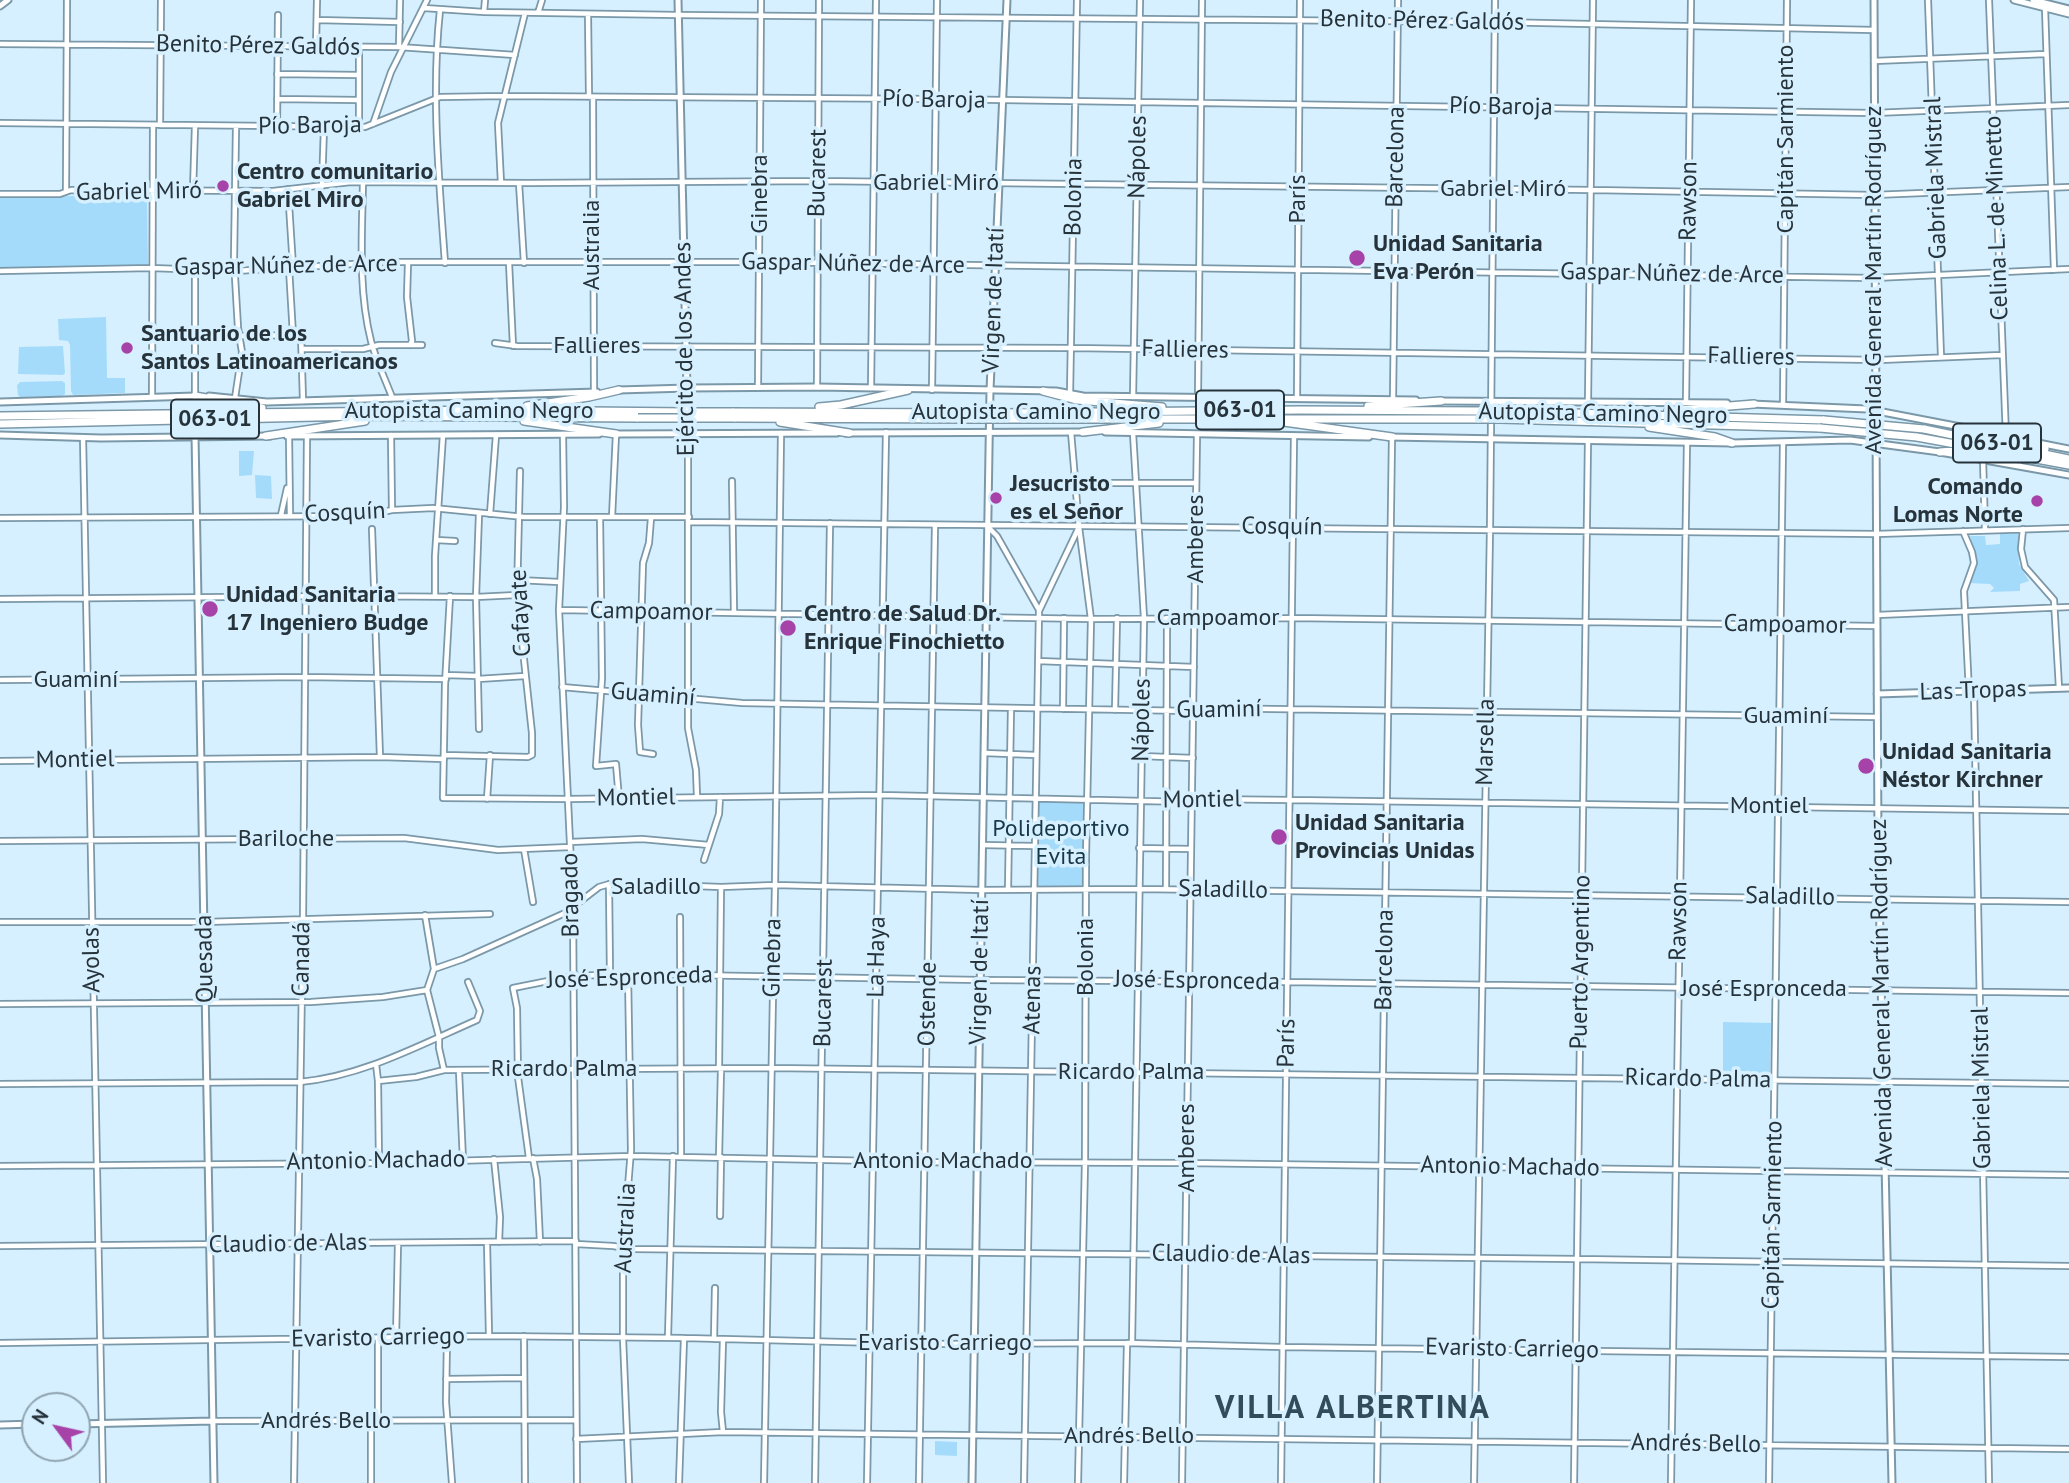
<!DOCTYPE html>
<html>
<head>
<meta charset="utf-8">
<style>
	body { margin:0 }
	#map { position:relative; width:2069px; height:1483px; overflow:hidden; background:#d7f0ff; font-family:"PT Sans",sans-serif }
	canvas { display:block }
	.north { position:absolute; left:21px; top:1392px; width:70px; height:70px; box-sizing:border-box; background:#d7f0ff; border:2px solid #90a4b0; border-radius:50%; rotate:303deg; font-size:19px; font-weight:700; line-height:28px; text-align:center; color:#26333a }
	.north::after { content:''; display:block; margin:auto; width:24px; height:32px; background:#a743a8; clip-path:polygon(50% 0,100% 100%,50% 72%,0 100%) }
</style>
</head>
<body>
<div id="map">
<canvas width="2069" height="1483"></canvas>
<div class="north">N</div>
</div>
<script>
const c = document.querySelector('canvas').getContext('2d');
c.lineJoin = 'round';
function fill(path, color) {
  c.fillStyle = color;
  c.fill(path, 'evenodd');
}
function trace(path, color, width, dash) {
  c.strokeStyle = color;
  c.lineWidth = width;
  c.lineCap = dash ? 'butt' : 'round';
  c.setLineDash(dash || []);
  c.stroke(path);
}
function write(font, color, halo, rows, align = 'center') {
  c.font = font + ' "PT Sans",sans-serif';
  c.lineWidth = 7;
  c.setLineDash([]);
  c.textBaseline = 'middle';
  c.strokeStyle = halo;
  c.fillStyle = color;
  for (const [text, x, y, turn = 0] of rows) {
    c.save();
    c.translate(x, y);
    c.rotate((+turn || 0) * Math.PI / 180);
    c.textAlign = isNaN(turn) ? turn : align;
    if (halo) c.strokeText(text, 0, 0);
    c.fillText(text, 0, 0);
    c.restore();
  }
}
fill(new Path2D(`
	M147 195 148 265 0 268V197Z
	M106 317 107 378H125V393L73 395 71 391 70 345 68 341 59 340 58 319Z
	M63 346 65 373 63 375 18 374 19 347Z
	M62 381 65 383V394L62 396 20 397 18 395 17 385 20 382Z
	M239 451H254L252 475 239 476Z
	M255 475 271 476 272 499 256 498Z
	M2000 534H2018L2019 564 2029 581 2020 584V591L1990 592 1994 588 1990 584 1968 583 1977 561 1970 536H1985L1986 545 2000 544Z
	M1036 799H1088L1087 889 1033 890Z
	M1723 1022 1771 1023 1770 1075H1723Z
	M935 1441 957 1442V1456L935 1455Z`), '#a4dbfb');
const street = new Path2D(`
	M1928 0 1941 356
	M1989 0 2006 436
	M424 8 484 12 678 15 1495 22 1874 30
	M2045 8 2054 270
	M440 10C431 94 439 179 445 263
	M484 12 485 0
	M538 13 542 0
	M588 14 589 97
	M317 20 400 22
	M0 44 399 47 515 55
	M316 46 317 0
	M399 47 400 0
	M1874 61 2046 54
	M277 74 359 75
	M593 98 594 393
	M277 99 358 100
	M0 123 365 127 440 97 504 96 936 99 1874 113 2069 105
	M373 124 391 72 427 0
	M160 125 161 0
	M277 126 278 15
	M359 127V47
	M363 182C362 234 358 290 371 341 376 360 385 379 392 397
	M501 183 498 123 525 13
	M519 183 524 263
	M322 186 324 127
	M288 189 293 267
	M66 191 67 0
	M193 191 195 126
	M0 194H60L71 190 273 191 351 182 529 183 818 181 1592 190 1874 195 2069 187
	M408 263 407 297 412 341 410 345
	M509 263 513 346
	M289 268 293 335
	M195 269V396
	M0 271 151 268 235 271 387 262H760L1874 278 2069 269
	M239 336 301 335 303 401
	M495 343 517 346 1072 348 1880 360 2001 355
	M302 349H363L379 345H422
	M758 387 761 0
	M817 387 819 0
	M871 388 876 0
	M932 390 937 0
	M1070 394 1077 0
	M152 396 153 125
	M1198 396 1202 0
	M1133 397 1140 0
	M1297 397 1300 0
	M235 398 242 352 238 328 234 260 236 127
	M1393 399 1398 0
	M1588 401 1593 0
	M1686 402 1691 0
	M1783 404 1787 0
	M1071 432 1079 527 1091 619 1086 856 1085 1162 1078 1483
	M563 434 564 507 559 610 573 907 577 1483
	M688 434V728L696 770 697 796
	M391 435 392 510
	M289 436 290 515
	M83 437 103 1483
	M1983 459 1985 530
	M732 481 734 613
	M1082 483H1196
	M490 514 496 435
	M281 515 287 488
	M600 517 602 678 596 766 616 764 619 799
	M612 517 616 434
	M0 518 362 516 392 510 433 508 524 517H689
	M651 518 649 543 643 563 638 725 640 752 653 754
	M689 522 1876 534 2069 528
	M987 526 997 536 1039 610
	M372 529 380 757
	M2023 529 2021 549 2025 567 2054 600 2059 688
	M1963 531 1972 552 1974 563 1964 591 1969 692
	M436 540 455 541
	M518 580 559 582
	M435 596V556L443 435
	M450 596 445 685 443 798 568 799 880 795 1188 802 1198 799 1291 800 2069 811
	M0 599 342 596 476 597 517 595
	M559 610 1091 619 1293 618 1877 626
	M1877 615 2069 607
	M1038 661 1194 667
	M446 675 478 676
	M478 679 525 676
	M0 680 304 677 446 679
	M562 687 742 703 1190 711 1198 708 1877 717
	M1974 692 1989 1483
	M1063 709 1064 618
	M1115 710 1117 618
	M479 729 476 597 479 514
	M984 753 1036 755
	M444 755 528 757 532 755V733L517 595 520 471
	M1141 756 1193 758
	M0 761 380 757 444 759
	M487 799 490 755
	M0 841 404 838 498 850 570 847
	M570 842 642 839 709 845
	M983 845 1034 846
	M1139 848 1191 849
	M524 849 533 902
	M704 860 719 814 720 797
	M609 884 610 975
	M1166 889 1167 618
	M1008 890 1011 708
	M573 907 599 887 613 883 721 887 775 885 982 890 1139 889 2069 902
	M425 915 434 969 427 990 439 1037V1048L444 1070
	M680 917 681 1157
	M0 922H204L490 914
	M434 969 463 959 565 913H572
	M628 974 631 1150 623 1248V1338L629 1483
	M0 1004 311 1002 383 997 427 990
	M376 1064 378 1081 379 1163
	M719 1068 721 887
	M459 1071 463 1161
	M378 1081 416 1077 444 1070 771 1068 2069 1084
	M0 1084 300 1082C363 1076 420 1045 477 1020L480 1011 468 982
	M719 1157 721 1069
	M529 1158 518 1077 517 1008 513 988 573 976 628 974 980 980 1288 982 2069 993
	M533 1158 537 1179 540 1242
	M494 1159 500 1217 499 1242
	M0 1166 379 1163 631 1156 925 1162 1187 1163 2069 1175
	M720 1216 721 1157
	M487 1242 489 1335
	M576 1244 613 1246 632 1249 1577 1259 2069 1266
	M0 1246 576 1241
	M524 1336 525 1483
	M447 1337 446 1402 452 1483
	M668 1337 673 1156
	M396 1338 398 1243
	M714 1339 715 1288
	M0 1343 489 1336 684 1338 921 1344 1127 1343 1282 1347 2069 1357
	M1132 1343 1144 618 1133 433
	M446 1379 524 1378
	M213 1421 576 1420
	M378 1421V1339
	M723 1432 721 1412 723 1339
	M576 1439 723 1432 2069 1449
	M294 1483 303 920 307 436
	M371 1483V1421
	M679 1483 684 1338
	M764 1483 775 885 781 433
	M815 1483 830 523
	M867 1483 886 432
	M919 1483 935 525
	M1024 1483 1039 611 1079 527
	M1124 1483 1127 1343
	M1182 1483 1197 435
	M1281 1483 1294 436
	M1377 1483 1392 437
	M1474 1483 1490 529 1495 0
	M1574 1483 1588 440
	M1671 1483 1687 442
	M1769 1483 1783 443`);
const secondary = new Path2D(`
	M678 0 688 434
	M1874 0 1878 843 1892 1483
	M2014 0 2069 14
	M2033 0 2069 9
	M0 6 8 0
	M618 390 688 388 817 387 1056 391 1083 396 1416 400
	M209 396 267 402 597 392
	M1439 401 1727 403
	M0 402 195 396
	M1751 404 1867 409 1997 434
	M1105 432 1369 437
	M846 433 1085 432
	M616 434 837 433
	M0 435 101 438 270 436
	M195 435 214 1483
	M287 436 599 434
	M1389 437 1732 443 1850 440 1940 452 2069 475
	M2028 441 2069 449
	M1877 694 2069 688
	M77 1424 213 1421
	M0 1425 35 1424
	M972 1483 990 390 1007 0`);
const highway = new Path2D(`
	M1043 391 1077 400 1162 407
	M195 396 262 408
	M527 406 589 397 619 390
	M1368 406 1441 401
	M819 407 841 405 908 390
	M1500 411 1824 420
	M1668 411 1754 404
	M732 412 974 413
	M1000 413 1300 410 1480 411
	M0 416 487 410 688 412
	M734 418 975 419
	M999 419H1479
	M1500 419 1820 428
	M524 421 616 434
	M780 422 849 433
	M1284 422 1392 437
	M0 424 361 416 638 418
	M1649 427 1715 437 1732 443
	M1924 429 2069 459
	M1083 432 1159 423
	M1995 434 2045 449
	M266 436 365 421
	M1917 437 2069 465
	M1940 452 1964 450 2019 460`);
trace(street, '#7b98a9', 8);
trace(secondary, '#7b98a9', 9);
trace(highway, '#7b98a9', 10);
trace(street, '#fff', 4.5);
trace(secondary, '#fff', 5);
trace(highway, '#fff', 7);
const highwayBridge = new Path2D(`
	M1480 411H1500
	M688 412H732
	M974 413H1000
	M638 418H734
	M975 419H999
	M1479 419H1500
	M1824 420 1924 429
	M1820 428 1917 437`);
trace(highwayBridge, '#7b98a9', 10, []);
trace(highwayBridge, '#fff', 7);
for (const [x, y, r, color] of [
	[223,186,7,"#a743a8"],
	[1357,258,9,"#a743a8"],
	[127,348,7,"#a743a8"],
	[996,498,7,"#a743a8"],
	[2037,501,7,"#a743a8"],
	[210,609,9,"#a743a8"],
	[788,628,9,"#a743a8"],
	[1866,766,9,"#a743a8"],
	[1279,837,9,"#a743a8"]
]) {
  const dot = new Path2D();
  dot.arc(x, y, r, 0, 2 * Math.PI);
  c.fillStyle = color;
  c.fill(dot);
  trace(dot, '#d7f0ff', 2.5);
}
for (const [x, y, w] of [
	[1240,410,88],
	[215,419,88],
	[1997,443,88]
]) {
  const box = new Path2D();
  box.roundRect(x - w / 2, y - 19.5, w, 39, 5);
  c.fillStyle = '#d7f0ff';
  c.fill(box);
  trace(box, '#26333a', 2);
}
write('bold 23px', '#26333a', null, [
	["063-01",1240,410],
	["063-01",215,419],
	["063-01",1997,443]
]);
write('24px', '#26333a', '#d7f0ff', [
	["Benito Pérez Galdós",1422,21,1],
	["Benito Pérez Galdós",258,46,1],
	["Pío Baroja",934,100,1],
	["Pío Baroja",1501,107,1],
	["Pío Baroja",310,126,-1],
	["Capitán Sarmiento",1786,139,-90],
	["Nápoles",1138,157,-89],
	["Barcelona",1396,157,-89],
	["Bucarest",818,173,-89],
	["Gabriela Mistral",1936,178,-92],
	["Gabriel Miró",936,183],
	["Gabriel Miró",1503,189],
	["Gabriel Miró",139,192,-1],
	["Ginebra",760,194,-90],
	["Bolonia",1074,197,-89],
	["París",1298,199,-90],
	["Rawson",1689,201,-89],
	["Celina L. de Minetto",1997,218,-92],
	["Australia",592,245,-90],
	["Gaspar Núñez de Arce",853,264,1],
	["Gaspar Núñez de Arce",286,266,-1],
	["Gaspar Núñez de Arce",1672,274,1],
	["Avenida General Martín Rodríguez",1874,280,-90],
	["Virgen de Itatí",994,300,-88],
	["Fallieres",597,346],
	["Ejército de los Andes",685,349,-91],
	["Fallieres",1185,350,1],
	["Fallieres",1751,357,1],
	["Autopista Camino Negro",469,411],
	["Autopista Camino Negro",1036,412],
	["Autopista Camino Negro",1603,414,1],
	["Cosquín",345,513,-3],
	["Cosquín",1282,527,1],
	["Amberes",1196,539,-90],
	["Campoamor",651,612,1],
	["Cafayate",521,613,-93],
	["Campoamor",1218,618],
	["Campoamor",1785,625,1],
	["Guaminí",76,680],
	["Las Tropas",1973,691,-2],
	["Guaminí",653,695,5],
	["Guaminí",1219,710,-1],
	["Guaminí",1786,716],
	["Nápoles",1142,720,-89],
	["Marsella",1486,742,-89],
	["Montiel",75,760,-1],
	["Montiel",636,798,-1],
	["Montiel",1202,800,-1],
	["Montiel",1769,806],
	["Bariloche",286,839],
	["Saladillo",656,887],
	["Saladillo",1223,890,1],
	["Bragado",571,895,-91],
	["Saladillo",1790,897,1],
	["Rawson",1679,921,-89],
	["La Haya",877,957,-89],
	["Bolonia",1086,957,-90],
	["Ginebra",773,958,-89],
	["Quesada",205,959,-91],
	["Canadá",302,959,-89],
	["Ayolas",92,960,-91],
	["Barcelona",1385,960,-89],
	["Puerto Argentino",1581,962,-89],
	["Virgen de Itatí",980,972,-89],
	["José Espronceda",630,978,-2],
	["José Espronceda",1197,981,1],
	["José Espronceda",1764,989],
	["Avenida General Martín Rodríguez",1882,993,-91],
	["Atenas",1033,1000,-89],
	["Bucarest",824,1003,-89],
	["Ostende",928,1004,-89],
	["París",1287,1043,-89],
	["Ricardo Palma",564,1069],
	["Ricardo Palma",1131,1072],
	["Ricardo Palma",1698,1079,1],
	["Gabriela Mistral",1982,1088,-91],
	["Amberes",1187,1148,-90],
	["Antonio Machado",376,1161,-1],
	["Antonio Machado",943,1161],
	["Antonio Machado",1510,1167,1],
	["Capitán Sarmiento",1773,1215,-89],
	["Australia",626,1228,-87],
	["Claudio de Alas",288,1244,-1],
	["Claudio de Alas",1231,1255,1],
	["Evaristo Carriego",378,1338,-1],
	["Evaristo Carriego",945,1343],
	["Evaristo Carriego",1512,1349,1],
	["Andrés Bello",326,1421],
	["Andrés Bello",1129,1436],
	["Andrés Bello",1696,1444,1]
]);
write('bold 24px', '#26333a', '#d7f0ff', [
	["Centro comunitario",237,172],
	["Gabriel Miro",237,200],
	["Unidad Sanitaria",1373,244],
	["Eva Perón",1373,272],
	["Santuario de los",141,334],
	["Santos Latinoamericanos",141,362],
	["Jesucristo",1010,484],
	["es el Señor",1010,512],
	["Comando",2023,487,"right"],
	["Lomas Norte",2023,515,"right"],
	["Unidad Sanitaria",226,595],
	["17 Ingeniero Budge",226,623],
	["Centro de Salud Dr.",804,614],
	["Enrique Finochietto",804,642],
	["Unidad Sanitaria",1882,752],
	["Néstor Kirchner",1882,780],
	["Unidad Sanitaria",1295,823],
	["Provincias Unidas",1295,851]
], 'left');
write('24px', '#173849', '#d7f0ff', [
	["Polideportivo",1061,829],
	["Evita",1061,857]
]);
c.letterSpacing = '2px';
write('bold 32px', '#314c5b', '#d7f0ff', [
	["VILLA ALBERTINA",1353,1409]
]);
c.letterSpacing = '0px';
</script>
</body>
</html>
